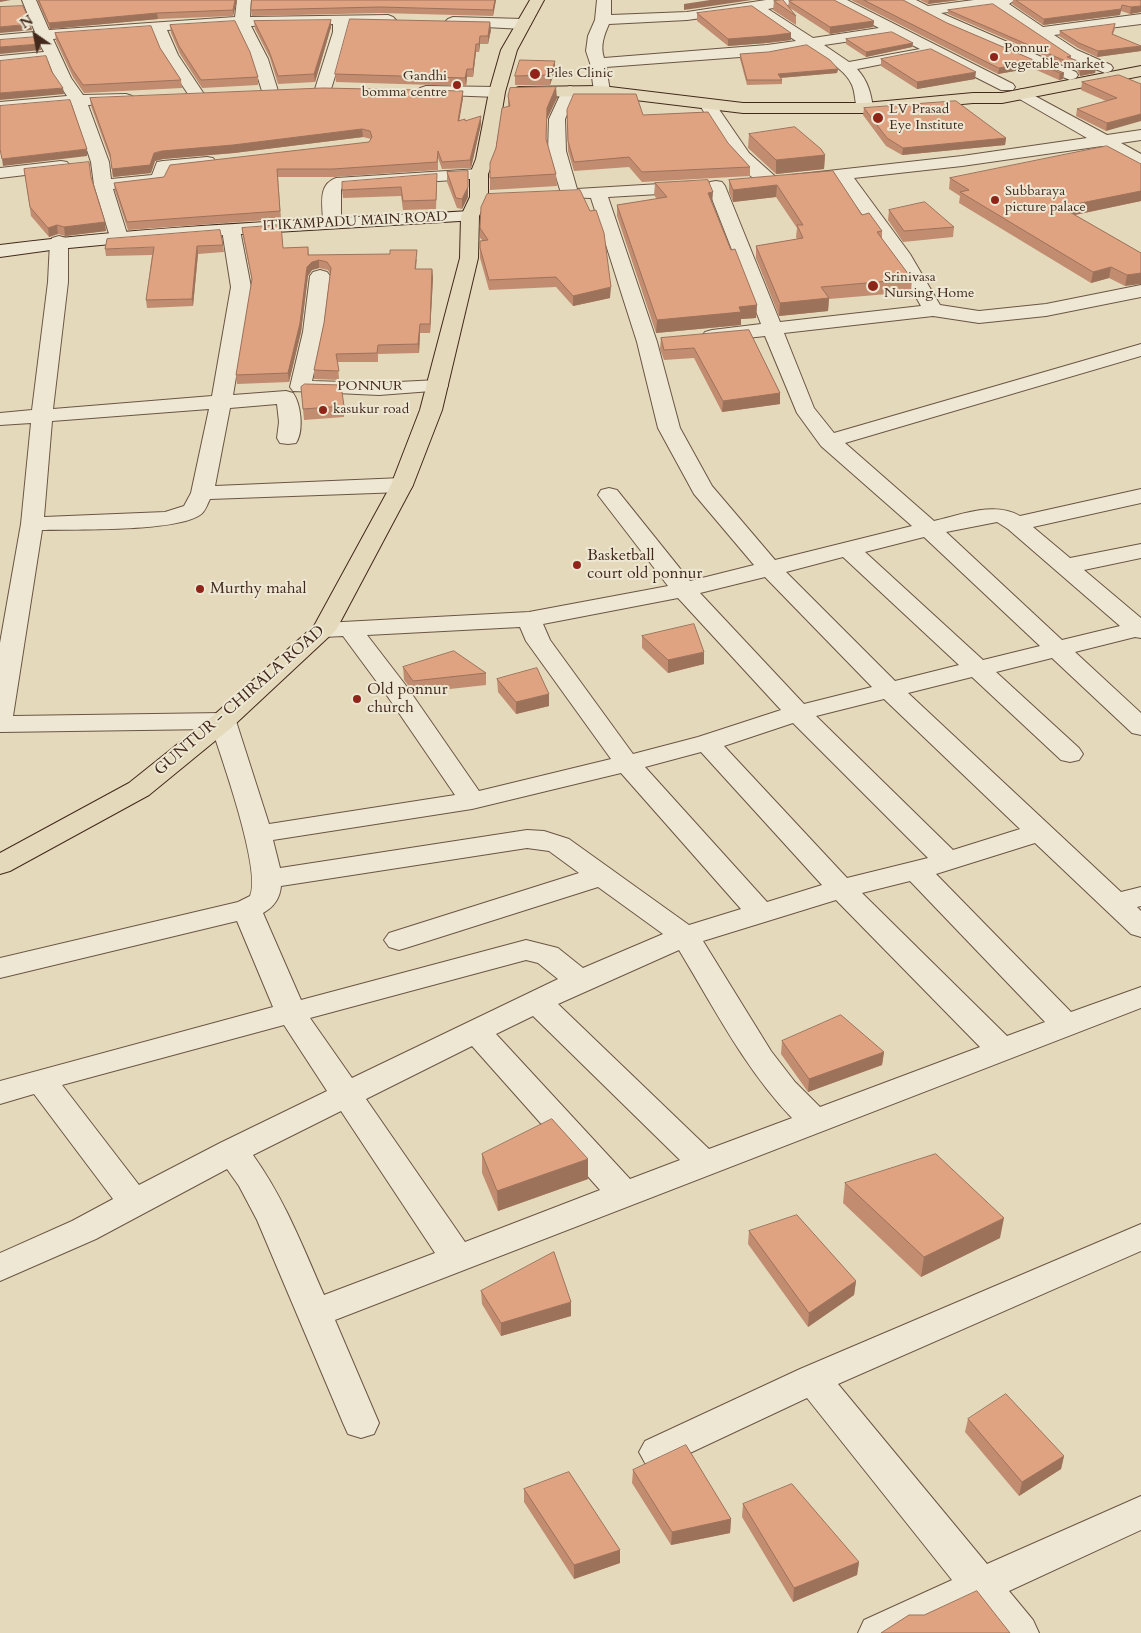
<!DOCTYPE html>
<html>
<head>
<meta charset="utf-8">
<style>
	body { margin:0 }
	#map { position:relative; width:1141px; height:1633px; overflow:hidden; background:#e4dabb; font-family:Cardo,serif }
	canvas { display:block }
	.north { position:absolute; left:10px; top:10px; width:50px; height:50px; -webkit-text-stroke:4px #ede7d3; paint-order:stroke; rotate:327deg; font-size:14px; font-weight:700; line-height:20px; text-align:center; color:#43291c }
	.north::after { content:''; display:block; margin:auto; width:18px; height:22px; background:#43291c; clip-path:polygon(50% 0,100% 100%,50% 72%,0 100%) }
</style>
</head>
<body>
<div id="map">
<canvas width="1141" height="1633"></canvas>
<div class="north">N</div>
</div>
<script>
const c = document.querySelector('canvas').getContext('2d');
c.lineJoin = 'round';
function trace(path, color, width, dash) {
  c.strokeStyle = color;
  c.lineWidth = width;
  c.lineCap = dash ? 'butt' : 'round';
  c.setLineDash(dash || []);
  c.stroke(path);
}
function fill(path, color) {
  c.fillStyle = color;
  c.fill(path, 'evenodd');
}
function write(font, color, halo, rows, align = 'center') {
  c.font = font + ' Cardo,serif';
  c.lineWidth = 4;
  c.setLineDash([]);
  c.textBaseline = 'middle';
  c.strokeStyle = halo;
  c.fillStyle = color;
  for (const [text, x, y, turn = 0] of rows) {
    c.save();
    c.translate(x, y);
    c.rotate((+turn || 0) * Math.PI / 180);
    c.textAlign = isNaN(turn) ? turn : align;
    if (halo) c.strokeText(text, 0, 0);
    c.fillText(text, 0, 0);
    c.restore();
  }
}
const street = new Path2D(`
	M22 0H36L49 30 235 17 237 0H251L250 17 388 15 393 17 396 20 393 23 388 25 349 24V32L331 89 329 92H317L315 89 333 32V24L251 26 268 59 278 91 276 94H264L262 91 252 59 236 26 167 30 178 55 204 94 202 97H190L162 55 152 31 53 39 71 78 83 95 126 94 132 96 134 99 132 102 126 104 88 105 109 162 111 179 152 175 157 162 163 161 207 157 213 158 216 162 213 166 170 171 165 183 113 189 128 237 126 241 119 243 112 241 110 237 94 185 91 162 72 105 0 112V102L67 96 55 78 48 61 0 66V56L44 52 38 41 0 45V35L35 32Z
	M597 0H611V15L687 12 766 0H804L802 3 768 9 813 38 879 28 831 3 829 0H847L1013 84 1015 87 1013 90H1001L924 51 926 53 924 56 857 69C868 81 871 93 873 108L871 111H859C854 104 856 94 852 85 845 68 822 58 807 48L767 55 606 67 610 91 608 94H596L594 91 590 63 586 51 588 36 595 20ZM752 11 796 41 767 45 604 58C600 46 604 35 609 24L687 20ZM892 35 920 49 849 62 824 45Z
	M898 0H916L928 6 974 0H1015L1009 4 1043 27 1141 14V24L1054 35 1077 50 1111 65 1113 68 1111 71 1105 73 1065 56 993 6 941 13 1076 72 1078 75 1076 78 1070 80 947 28 900 3Z
	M453 17 523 19 528 21 531 24 528 27 523 29 448 25 445 22 448 19Z
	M426 86 497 87 503 89 505 92 503 95 497 97 420 94 418 91 420 88Z
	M570 86 576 88 578 91 565 119 566 151 577 189 693 182 699 183 702 187 699 191 693 192 608 197 657 342 680 428 712 486 775 560 912 526 821 446 797 413 765 336 712 342 705 340 702 336 705 332 712 330 761 324 707 186 710 182 716 181 722 182 725 186 780 322 921 306 892 255 837 180 798 184 792 183 789 179 792 175 962 156 1087 138 1016 97 1014 94 1016 91 1022 89 1107 135 1141 130V140L1121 143 1141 154V166L1102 146 962 166 854 178 910 254 940 305 979 311 1046 304 1141 285V297L1046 316 979 323 933 316 784 333 814 408 834 433 1141 344V356L845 443 934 521C961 515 994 501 1020 516L1141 489V503L1033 527 1070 558 1141 544V558L1084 570 1141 618V638L1135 637 1075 652 1141 713V735L1132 733 1052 658 996 672 1079 748 1083 754 1079 760 1070 762 1061 760 972 677 908 693 1121 892 1141 887V906L1137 907 1141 911V937L1131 934 1035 843 936 874 1071 1012 1141 987V1008L335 1320 379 1423 374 1434 361 1438 348 1434 343 1423 257 1220 239 1186 227 1169 96 1239 0 1281V1253L72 1221 113 1199 34 1094 0 1104V1081L273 1007 237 921 0 978V958L238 902 250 896C262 872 222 759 212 729L0 732V643L21 524 31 423 0 425V413L32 410 48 282 50 242 52 238 59 236 66 238 68 242V282L53 409 212 396 231 287 222 230 225 226 231 225 237 226 240 230 251 287 233 395 286 391 293 393C301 404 304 431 296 443L288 444 280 443 277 438 279 422 277 404 230 408 215 486 402 478 410 480 413 485 410 490 402 492 210 499C207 505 205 512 200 515 175 532 76 529 42 530L13 716 223 713 232 715 236 721 269 824 455 795 388 697 343 636 324 637 315 635 312 630 315 625 324 623 529 612 668 586 598 495 601 490 609 488 617 490 690 581 754 565 694 494 658 428 637 342 591 198 564 197 561 193 548 151 549 119 562 91 564 88ZM209 409 191 493 184 506 165 512 44 517 52 421ZM997 522 1008 529 1120 626 1062 640 946 532ZM924 537 1040 646 983 660 865 552ZM843 557 959 665 895 681 786 572ZM765 577 872 687 804 704 700 593ZM678 598 781 710 698 737 633 754 550 640 543 624ZM520 627 526 641 611 759 479 791 407 687 367 635ZM884 699 1020 829 953 850 816 716ZM793 723 928 858 847 878 724 746ZM701 752 822 885 767 902 645 767ZM621 773 741 909 689 925 569 839 544 831 527 830 280 868 273 840 472 809ZM527 848 549 851 579 873 389 933 384 940 389 947 399 950 409 947 598 887 663 934 583 968 558 948 526 940 301 1000 263 913C274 907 280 898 281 886ZM910 881 1045 1022 1007 1036 862 893ZM836 900 980 1047 820 1107 795 1082 771 1051 703 941ZM679 950C714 1008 745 1069 792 1118L709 1149 558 1004ZM526 960 538 963 558 979 352 1078 310 1018ZM533 1016 680 1160 630 1179 496 1034ZM284 1025 327 1091 220 1143 139 1185 62 1085ZM472 1046 600 1190 465 1242 366 1099ZM341 1111 435 1253 324 1295C303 1247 284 1198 253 1155Z
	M708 100 714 102 749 153 777 178 780 182 777 186C749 193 712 126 700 105L702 102Z
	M61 161 67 162 70 166 67 170 0 178V168Z
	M479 169 485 170 488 174 485 178 345 187 341 189V222L338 226 332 227 326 226 323 222C323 205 317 185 336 178Z
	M320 270 327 272 330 276 323 332 312 381 379 383 438 380 445 382 448 386 445 390 379 395 293 391 290 387 303 332 310 276 313 272Z
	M1141 1224V1251L838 1384 987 1564 1141 1496V1530L1009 1591 1033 1620 1039 1633H995L974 1608 920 1633H858L864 1620 952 1580 807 1398 658 1468 645 1463 639 1452 645 1441 800 1369Z`);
const secondary = new Path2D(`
	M470 211 476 212 479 216 476 220 176 238 58 249 0 257V245C156 225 313 220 470 211Z`);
const primary = new Path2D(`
	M530 0H544L517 50 505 92 494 159 488 174V197L479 216 478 258 442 410 413 485 336 630 232 727 149 795 10 871 0 874V853L129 783 214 715 314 626 391 485 420 410 460 258 461 216 470 197V174L476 159 489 92 501 50Z
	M1141 66V76L1002 103H973L865 113H743L602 96 519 97 513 95 511 92 513 89 519 87 602 86 743 103H865L973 93H1002Z`);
trace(street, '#6b5544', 2);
trace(secondary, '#43291c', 2);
trace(primary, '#43291c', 2);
fill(street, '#ede7d3');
fill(secondary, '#ede7d3');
fill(primary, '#e4dabb');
fill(new Path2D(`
	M37 0H237L233 16 158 19 50 29Z
	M496 0 493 16 380 13 252 16 251 10Z
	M851 0H903L947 23 1064 73 1063 79 1059 80 1032 68 998 74Z
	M920 0H959L928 4Z
	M1013 0H1141V13V12L1130 14 1121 11 1120 15 1043 25 1012 4Z
	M774 1 788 7 789 1 874 21 873 27 830 34 790 8 796 16V25L773 10Z
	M948 10 1071 56V58L1096 68 1095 73 1080 76 1077 70 948 14Z
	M697 13 791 40 767 43 728 46 697 21Z
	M254 21 331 27 315 82 278 84 270 58 255 29Z
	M170 25 258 77V85L202 88 180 54 171 33Z
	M1115 29 1113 34 1141 51 1097 57 1078 48 1059 36 1060 31Z
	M491 30 488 44H480L479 52H476L473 77H467L466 86 336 82 335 74Z
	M55 33 160 48 181 80 182 88 84 93 73 77 56 41Z
	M846 39 913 43 912 47 866 57 846 44Z
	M740 54 838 69 837 73 781 78 782 80V84L747 85 740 59Z
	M881 59 975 79 917 89 881 66Z
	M555 70 550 85H515V76Z
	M1082 82 1141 84 1106 131 1076 116 1077 109 1106 101 1081 90Z
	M508 96 557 98 547 119 546 141 556 174 557 186 490 190V163L496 148 508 107Z
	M90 98H463L459 120 481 124 471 168 442 169 438 158V170L334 177H278L281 219 128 230 115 191 114 183 164 177 369 142 371 139 363 137 234 153 163 159 155 161 151 173 113 177 111 161 91 106Z
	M864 108 1006 138 1005 145 902 155 886 146 863 115Z
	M567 110 643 115 728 143 750 167V176L642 182 629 167 574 171 568 151Z
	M749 134 825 155 824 169 776 174 748 148Z
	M1141 164V201L1075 215 1141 253 1125 286 1109 278 1091 283 959 203 960 196 949 189 950 178Z
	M24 169 91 178 106 231 65 236 58 234 49 237 31 216Z
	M833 171 862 215 882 231V239L912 279 911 292 829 299 828 311 779 316 756 258V246L797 239 796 237 797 228 776 197 733 202 729 192V180Z
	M447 172 468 197 462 209 457 208 447 182Z
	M437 183 436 209 403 210 401 196 343 198 342 190Z
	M655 183 712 204 731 250 757 305 756 318 741 319V325L656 333 617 216V205L657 199 654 195Z
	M889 210 954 227 953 237 903 242 888 220Z
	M242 228 283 248 308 247 309 255 417 259 416 269H432L433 278 430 333H420L419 353 378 354V362H338L339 380 314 379V370L324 323 330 274 328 270 319 268 312 270 308 276 301 332 289 382 237 384 236 375 252 281 243 236Z
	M480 228 610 298 573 306 556 287 489 290 480 258V248L482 240 480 238Z
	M223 245 224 252 198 254 193 306 147 308 146 300 152 255 106 256 105 249Z
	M749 330 780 393V404L722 412 694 358 664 360 660 349 661 338Z
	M301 387 344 406V417L304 420Z
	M642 636 704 664 668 673 642 648Z
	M403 667 486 673V685L414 693 404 680Z
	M497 679 549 694V706L516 714 498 692Z
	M782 1041 884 1052 882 1065 808 1092 781 1054Z
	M482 1154 588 1179 498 1211 482 1173Z
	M845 1183 1000 1238 921 1277 843 1203Z
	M749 1231 856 1281 854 1295 808 1327 748 1244Z
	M481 1291 571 1316 501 1336 482 1304Z
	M968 1419 1064 1456 1061 1469 1019 1496 965 1432Z
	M633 1470 731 1519 730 1533 671 1545 632 1483Z
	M524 1489 620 1550V1563L574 1579 524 1502Z
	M743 1504 859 1562 857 1575 793 1602 742 1517Z`), '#c18c70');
fill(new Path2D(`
	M0 0H11L0 2Z
	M235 0H237L233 16V10Z
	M495 0H496L493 16V10Z
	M710 0H752L684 10V4Z
	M929 0H959L928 4Z
	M1122 5 1120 15 1043 25 1044 19Z
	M1141 6V12L1130 14 1131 7Z
	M157 13 158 19 50 29 49 23Z
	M331 20V27L315 82 314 74Z
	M874 21 873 27 830 34V27Z
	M490 22 491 30 488 44V36Z
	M31 24 32 30 0 33V27Z
	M791 33V40L767 43 728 46V39Z
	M480 36V44L479 52V44Z
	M913 43 912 47 866 57V52Z
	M40 44 41 50 0 54V47Z
	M476 44V52L473 77V69Z
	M1141 46V51L1097 57 1098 51Z
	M555 61V70L550 85V75Z
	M1033 61 1032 68 998 74 999 68Z
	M1096 68 1095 73 1080 76V71Z
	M467 69V77L466 86 465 78Z
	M838 69 837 73 778 78V74Z
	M976 72 975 79 917 89V82Z
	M1060 73H1064L1063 79 1059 80Z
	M556 87 557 98 547 119 546 151 547 108Z
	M63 88 64 94 0 100V93Z
	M463 91V98L458 128V121Z
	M1141 114V121L1106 131 1107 123Z
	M481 116V124L471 168 470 160Z
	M362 129 363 137 234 153 163 159 155 161 151 173 113 177 112 169 162 151Z
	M1006 138 1005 145 902 155 903 148Z
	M87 149V156L3 166 2 159Z
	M825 155 824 169 776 174V160Z
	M468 171V197L462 209V199Z
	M777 185 776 197 733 202V190Z
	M1141 191V201L1060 218 1061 207Z
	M713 192 712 204 708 193Z
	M105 222 106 231 65 236 64 227Z
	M57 225 58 234 49 237 48 228Z
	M197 246 198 254 193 306 192 299Z
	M319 260V268L312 270 308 276 301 332 289 382 288 373 307 267 312 262Z
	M1111 267 1109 278 1091 283 1093 272Z
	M432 269 433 278 430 333V324Z
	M1141 273V284L1125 286 1127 275Z
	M611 287 610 298 573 306V296Z
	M829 298 828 311 779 316 780 303Z
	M757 305 756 318 741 319V325L656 333 657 320 739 307Z
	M420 324V333L419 353 418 344Z
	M780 393V404L722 412 723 401Z
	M704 652V664L668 673V660Z
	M549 694V706L516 714V702Z
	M884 1052 882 1065 808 1092 809 1079Z
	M588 1159V1179L498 1211 497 1191Z
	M1004 1218 1000 1238 921 1277 924 1257Z
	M856 1281 854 1295 808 1327 809 1313Z
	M571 1302V1316L501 1336V1323Z
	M1064 1456 1061 1469 1019 1496 1022 1482Z
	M731 1519 730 1533 671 1545 672 1532Z
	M620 1550V1563L574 1579V1565Z
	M859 1562 857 1575 793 1602 794 1588Z`), '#9d725b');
const building = new Path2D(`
	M39 0H235L233 10 157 13 49 23Z
	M252 0H495L493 10 380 7 251 10Z
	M783 0 796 16 774 1Z
	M795 0H834L874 21 830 27 789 1Z
	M864 0H903L947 23 1064 73H1060L1033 61 999 68Z
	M1016 0H1141V6L1131 7 1122 5 1121 9 1044 19Z
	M993 4 1071 56 1067 57 1096 68 1080 71 1077 66 948 10Z
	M23 6 31 24 0 27V7Z
	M752 6 791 33 767 36 728 39 697 13Z
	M350 19 490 22 488 36H480L479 44H476L473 69H467L465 78 335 74Z
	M331 20 314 74 278 76 269 51 254 21Z
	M235 21 250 52 258 77 201 80 179 46 170 25Z
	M1115 24 1112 34 1141 46 1098 51 1079 43 1060 31Z
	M151 26 160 48 181 80 83 85 72 69 55 33Z
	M892 32 913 43 866 52 846 39Z
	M36 37 40 44 0 47V40Z
	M807 45 830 60 838 69 778 74 782 80H747L740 54 768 52Z
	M931 49 976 72 917 82 881 59Z
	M46 56 52 72 63 88 0 93V61Z
	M520 60 555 61 550 75 515 76Z
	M1119 75 1141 84V114L1107 123 1077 109 1117 98 1082 82Z
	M556 87 547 108 546 139 556 174 490 178V163L496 148 502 108 510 106 508 96 510 88Z
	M323 88 463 91 458 121 465 119V121L481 116 470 160 442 162 438 151 437 162 333 169H277L280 211 127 222 114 183 164 177 170 165 369 142 372 137 370 131 362 129 233 145 162 151 154 153 150 165 112 169 110 154 90 98Z
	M574 94H636L643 115 708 112 728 143 750 167 642 172 629 157 574 162 568 141 567 110Z
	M70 100 87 149 2 159 0 149V106Z
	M956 101 1006 138 903 148 887 138 864 108Z
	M795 127 821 149 825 155 776 160 749 134Z
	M1107 146 1141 164V191L1061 207 1141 253V273L1127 275 1111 267 1093 272 960 192 969 190 950 178Z
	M89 162 91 177 105 222 64 227 57 225 48 228 30 207 24 169Z
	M468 171V187L462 199 456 198 447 172Z
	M833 171 862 215 869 213 882 231 877 232 912 279 821 287 829 298 780 303 756 246 803 238 797 225H803L777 185 733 190 729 180Z
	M437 174 436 200 403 201 401 187 342 190V182Z
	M708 180 713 192 708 193 731 250 735 249 757 305 739 307 741 312 657 320 617 205 667 197 655 183Z
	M580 190 590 211 596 210 604 233 611 287 573 296 556 277 489 280 480 248V241L488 240 480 228 481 207 487 194Z
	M925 202 954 227 904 231 889 210Z
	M281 225 283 248 308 247V255L390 254V250H417L415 269H432L430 324H420L418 344 378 345 377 353 336 354 339 371 314 370 324 323 331 268 327 262 319 260 312 262 307 267 300 323 288 373 236 375 252 279 242 228Z
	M220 230 223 245 197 246 192 299 146 300 154 247 105 249 107 239Z
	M749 330 780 393 723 401 694 348 664 350 661 338Z
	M305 384 341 385 344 406 303 409 301 387Z
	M694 624 704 652 668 660 642 636Z
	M454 651 486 673 413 681 403 667Z
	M537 668 549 694 516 702 497 679Z
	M841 1015 884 1052 809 1079 782 1041Z
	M552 1119 588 1159 497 1191 482 1154Z
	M936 1154 1004 1218 924 1257 845 1183Z
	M797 1215 856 1281 809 1313 749 1231Z
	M554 1252 571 1302 501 1323 481 1291Z
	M1006 1394 1064 1456 1022 1482 968 1419Z
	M686 1445 731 1519 672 1532 633 1470Z
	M569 1472 620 1550 574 1565 524 1489Z
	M792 1484 859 1562 794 1588 743 1504Z
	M977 1591 1010 1633H881L909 1615H924Z`);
fill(building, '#e0a382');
trace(building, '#9d725b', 1);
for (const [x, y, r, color] of [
	[994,57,5,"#8f2418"],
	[535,74,6,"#8f2418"],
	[457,85,5,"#8f2418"],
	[878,118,6,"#8f2418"],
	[995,200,5,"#8f2418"],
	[873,286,6,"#8f2418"],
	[323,410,5,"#8f2418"],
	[577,565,5,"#8f2418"],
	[200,589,5,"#8f2418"],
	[357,699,5,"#8f2418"]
]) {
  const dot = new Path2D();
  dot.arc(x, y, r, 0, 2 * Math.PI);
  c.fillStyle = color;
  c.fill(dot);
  trace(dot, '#ede7d3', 2);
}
write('14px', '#43291c', '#ede7d3', [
	["Ponnur",1004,49],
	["vegetable market",1004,65],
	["Piles Clinic",546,74],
	["Gandhi",447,77,"right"],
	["bomma centre",447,93,"right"],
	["LV Prasad",889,110],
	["Eye Institute",889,126],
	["Subbaraya",1005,192],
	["picture palace",1005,208],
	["Srinivasa",884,278],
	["Nursing Home",884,294],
	["kasukur road",333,410]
], 'left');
write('14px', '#43291c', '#ede7d3', [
	["ITIKAMPADU MAIN ROAD",355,222,-3],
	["PONNUR",370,387]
]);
write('16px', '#43291c', '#ede7d3', [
	["Basketball",587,556],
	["court old ponnur",587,574],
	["Murthy mahal",210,589],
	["Old ponnur",367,690],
	["church",367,708]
], 'left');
write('16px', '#43291c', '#ede7d3', [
	["GUNTUR - CHIRALA ROAD",240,701,-41]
]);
</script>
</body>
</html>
